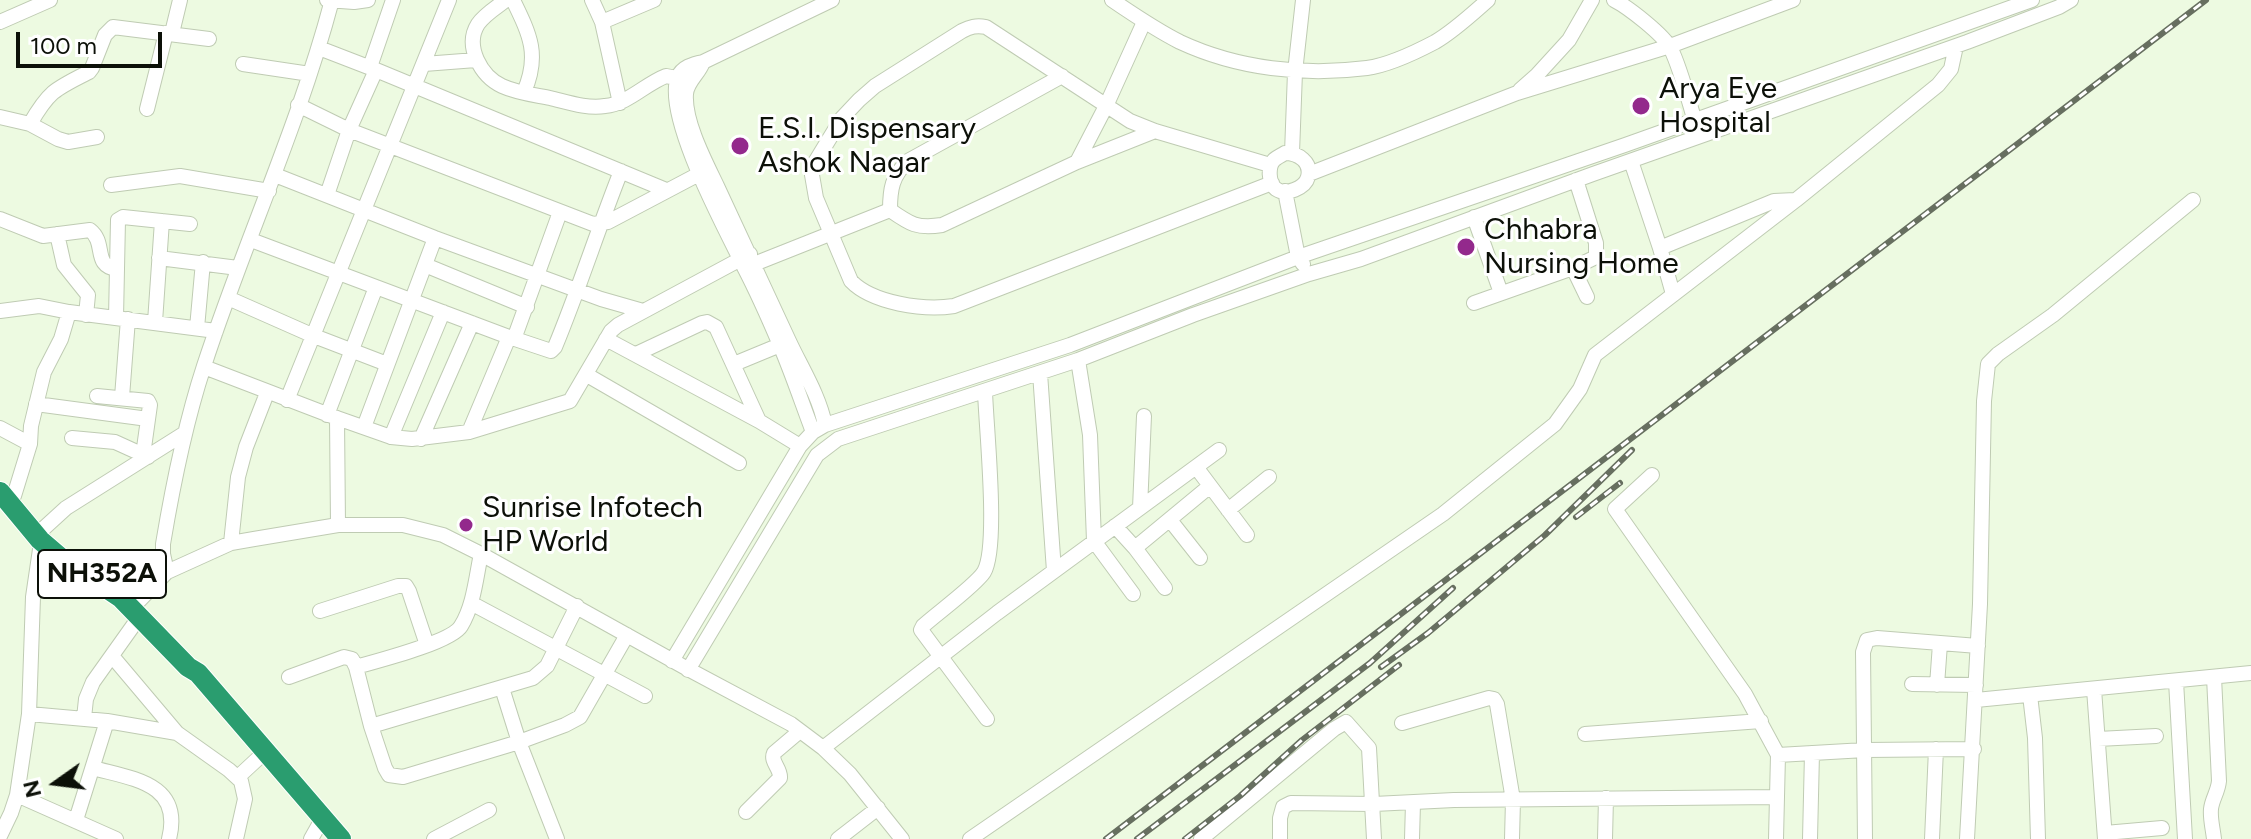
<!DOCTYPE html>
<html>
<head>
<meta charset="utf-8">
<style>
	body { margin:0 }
	#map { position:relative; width:2251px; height:839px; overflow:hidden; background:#edfae1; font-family:Figtree,sans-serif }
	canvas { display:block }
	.north { position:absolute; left:16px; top:743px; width:80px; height:80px; -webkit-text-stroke:6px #fff; paint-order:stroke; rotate:256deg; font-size:22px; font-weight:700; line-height:32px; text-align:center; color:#0c1008 }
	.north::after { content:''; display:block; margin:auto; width:28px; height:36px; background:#0c1008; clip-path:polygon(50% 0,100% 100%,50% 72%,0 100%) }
	.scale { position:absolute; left:16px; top:32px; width:146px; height:36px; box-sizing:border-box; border:4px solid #0c1008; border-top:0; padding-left:10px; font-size:24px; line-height:28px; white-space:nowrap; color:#0c1008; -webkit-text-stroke:6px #fff; paint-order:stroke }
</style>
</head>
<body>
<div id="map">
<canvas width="2251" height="839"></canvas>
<div class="north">N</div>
<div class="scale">100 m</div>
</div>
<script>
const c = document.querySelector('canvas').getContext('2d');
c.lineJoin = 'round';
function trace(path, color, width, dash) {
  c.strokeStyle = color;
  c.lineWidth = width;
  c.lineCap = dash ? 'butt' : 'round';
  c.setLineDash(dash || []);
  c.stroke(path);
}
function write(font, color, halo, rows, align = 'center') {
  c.font = font + ' Figtree,sans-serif';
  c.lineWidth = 6;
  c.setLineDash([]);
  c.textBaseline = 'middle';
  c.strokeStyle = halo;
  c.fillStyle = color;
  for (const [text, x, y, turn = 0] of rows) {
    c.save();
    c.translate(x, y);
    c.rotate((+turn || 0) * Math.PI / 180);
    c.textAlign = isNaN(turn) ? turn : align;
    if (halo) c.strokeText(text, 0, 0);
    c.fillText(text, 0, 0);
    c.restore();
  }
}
const minor = new Path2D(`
	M327 0 354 2 368 0
	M506 0C497 7 485 14 478 24 464 46 481 76 502 86 517 93 535 95 550 98 567 102 587 109 605 106 628 104 645 84 666 76L677 78
	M513 0C530 35 540 55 524 92
	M592 0 602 22 620 103
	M1112 0C1134 15 1156 30 1180 42 1238 69 1304 76 1367 68 1389 65 1416 52 1435 42 1454 31 1472 14 1488 0
	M1614 0C1628 7 1664 35 1671 49 1682 72 1689 103 1697 128
	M0 22 50 0
	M602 22 654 0
	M172 33 180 0
	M319 48 376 70 666 190
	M703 62C699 74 687 81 686 94 684 121 705 161 717 186 741 237 765 289 789 341 802 369 819 395 825 425
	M243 64 310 74
	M424 64 476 60
	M370 67 393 0
	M1520 90 1537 75 1569 40 1592 0
	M298 105 349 130 593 224 608 222 699 174
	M147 109 166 33
	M0 117 30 124 58 139 68 142 97 137
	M30 124C49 91 55 89 89 72L92 68 105 35 113 27 209 39
	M1285 153C1298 153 1312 162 1308 177 1305 188 1286 196 1276 189 1268 183 1268 166 1274 160 1277 157 1282 155 1285 153Z
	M1292 153 1295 72 1303 0
	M1631 161 1660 248 1673 294
	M1077 162 1106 106 1144 22
	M1270 165 1155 131 1130 121 986 27C976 25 970 27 962 31L875 86 859 100 842 118 814 164 812 175 816 198 851 281C872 303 924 311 954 306L1272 183
	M1309 174 1517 93 1670 46 1793 0
	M275 175 435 238 601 299 643 311
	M111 185 180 176 269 191
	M1285 191 1298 257 1303 264
	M327 195 349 130 376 70
	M890 210C910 224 917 229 942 225L1077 162 1155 131
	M890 210C890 189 892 176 908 161L1062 76
	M1474 217 1501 293
	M0 219 43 236 90 230C107 243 92 266 117 269
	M57 234 64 265 88 295 86 315
	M251 240 509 337 551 351 555 347C579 289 598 229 621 171
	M1660 248 1774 201 1795 200
	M159 258 238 268
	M425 265 527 307
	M749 266 890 210
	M1573 268 1587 297
	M228 298 314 336 387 364
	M1474 303 1573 268 1596 257V243L1576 180
	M0 311 39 306 69 312 216 331
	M116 318 118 220 123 217 190 224
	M155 322 162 221
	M197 328 203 262
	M514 339 560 212
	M606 339 759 421 800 446
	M636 354 702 323 707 322 716 327 759 421
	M1078 360 1090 435 1094 541 1133 594
	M734 364 780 345
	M204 367 337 418 391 437 412 439 469 432 570 401 611 331 618 325 750 254
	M1040 373 1054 571
	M587 375 739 463
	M985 391C986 427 999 546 984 572 976 585 936 614 923 626L921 630 987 719
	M97 396 148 401 150 405 143 455
	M122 397 128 319
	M287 400 449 0
	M36 404 148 419
	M327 415 376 287
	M337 418 338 525
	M364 427 435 238
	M0 428 30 444
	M469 432 509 337
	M813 432C802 403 792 373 780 345 769 319 757 292 744 267 726 230 663 115 678 77 682 67 693 64 703 62L832 0
	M391 437 443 312
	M72 438 115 442 148 457
	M421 439 472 323
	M1196 467 1247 535
	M1652 475 1615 509 1745 694 1778 755 1776 839
	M14 496 30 444 31 426 44 372 61 339 69 312
	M1140 508 1144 416
	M1228 510 1269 477
	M1170 520 1200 558
	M1115 526 1135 548 1165 588
	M231 543 238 477 246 447 267 393
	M1135 548 1210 486
	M167 572 163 554V544C173 484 185 424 204 366 244 243 299 125 332 0
	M122 589 142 577 167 572 231 543 254 539 338 525H403L443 535 481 554 686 668 791 724 823 748 850 774 902 839
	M138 602 167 572
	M471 603 645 696
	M320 611 398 586H406L409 591 427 645
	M112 656 177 733
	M672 661 800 446 813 432 825 425 1070 345 1298 257 1625 145 2032 0
	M356 667C377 661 452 642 461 626 474 605 476 577 481 554
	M688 670 817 455 838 439 1078 360 1193 315 1309 274 1361 259 1593 174 1967 42 2059 7 2071 0
	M289 677 344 657 352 659 356 667 371 726 385 768 389 775 403 777 519 742 565 725 580 717 627 635
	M2176 681 2185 839
	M1912 684 1976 685
	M1937 685 1940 644
	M502 688 519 742 557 839
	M2094 689 2105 839
	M2030 695 2035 738 2038 839
	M1976 700 2251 673
	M29 714 107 721 177 733 229 770 241 781 245 799 236 839
	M84 718 86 699 93 682 140 616
	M1402 723 1489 698 1494 699 1497 704 1513 800 1512 839
	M371 726 533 678 547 666 577 606
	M1585 734 1761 721
	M2098 739 2156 736
	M823 748 997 613 1219 450
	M1778 755 1865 750 1974 749
	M93 768C133 779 183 783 169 839
	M238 777 265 752
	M17 795 116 839
	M746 812 780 778C781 768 770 762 774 753L800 731
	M76 820 107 721
	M2105 833 2162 828
	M0 836 11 813 17 795 29 714 33 597 43 529 66 508 185 433
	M311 839 320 823
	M434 839 489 810
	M838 839 878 808
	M970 839 1443 514 1555 424 1580 389 1595 355 1796 200 1938 85 1951 69 1956 46
	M1201 839 1334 729 1346 722 1369 748 1374 839
	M1280 839V818L1283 807 1291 803 1374 804 1454 800 1777 797
	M1412 839 1413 803
	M1605 839 1606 798
	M1810 839 1812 753
	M1865 839 1863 652 1867 640 1877 638 1978 646
	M1932 839 1936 749
	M1967 839 1980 604 1984 401 1988 364 1998 354 2053 315 2193 200
	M2214 839C2213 829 2210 819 2211 809 2212 799 2218 792 2219 781L2214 677`);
const highway = new Path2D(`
	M0 492 40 540 61 558 121 598 188 667 198 673 341 839`);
trace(minor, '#bfcbb3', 16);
trace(highway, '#fff', 22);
trace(minor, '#fff', 14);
trace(highway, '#2a9d6f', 20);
const rail = new Path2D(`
	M1576 517 1620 483
	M1381 667 1428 633 1545 535 1632 450
	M1106 839 2206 0
	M1137 839 1370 663 1453 588
	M1185 839 1240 796 1302 740 1399 665`);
trace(rail, '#676f60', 6);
trace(rail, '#fff', 3, [9]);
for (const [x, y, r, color] of [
	[1641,106,10,"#93298c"],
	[740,146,10,"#93298c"],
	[1466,247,10,"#93298c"],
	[466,525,8,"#93298c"]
]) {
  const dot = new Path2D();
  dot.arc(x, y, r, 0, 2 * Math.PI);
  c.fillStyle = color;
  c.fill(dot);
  trace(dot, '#fff', 3);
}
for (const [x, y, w] of [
	[102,574,128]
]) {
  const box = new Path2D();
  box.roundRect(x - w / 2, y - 24, w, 48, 6);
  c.fillStyle = '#fff';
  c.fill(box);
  trace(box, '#0c1008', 2);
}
write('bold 28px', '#0c1008', null, [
	["NH352A",102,574]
]);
write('30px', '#0c1008', '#fff', [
	["Arya Eye",1659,89],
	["Hospital",1659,123],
	["E.S.I. Dispensary",758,129],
	["Ashok Nagar",758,163],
	["Chhabra",1484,230],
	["Nursing Home",1484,264],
	["Sunrise Infotech",482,508],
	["HP World",482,542]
], 'left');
</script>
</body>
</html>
